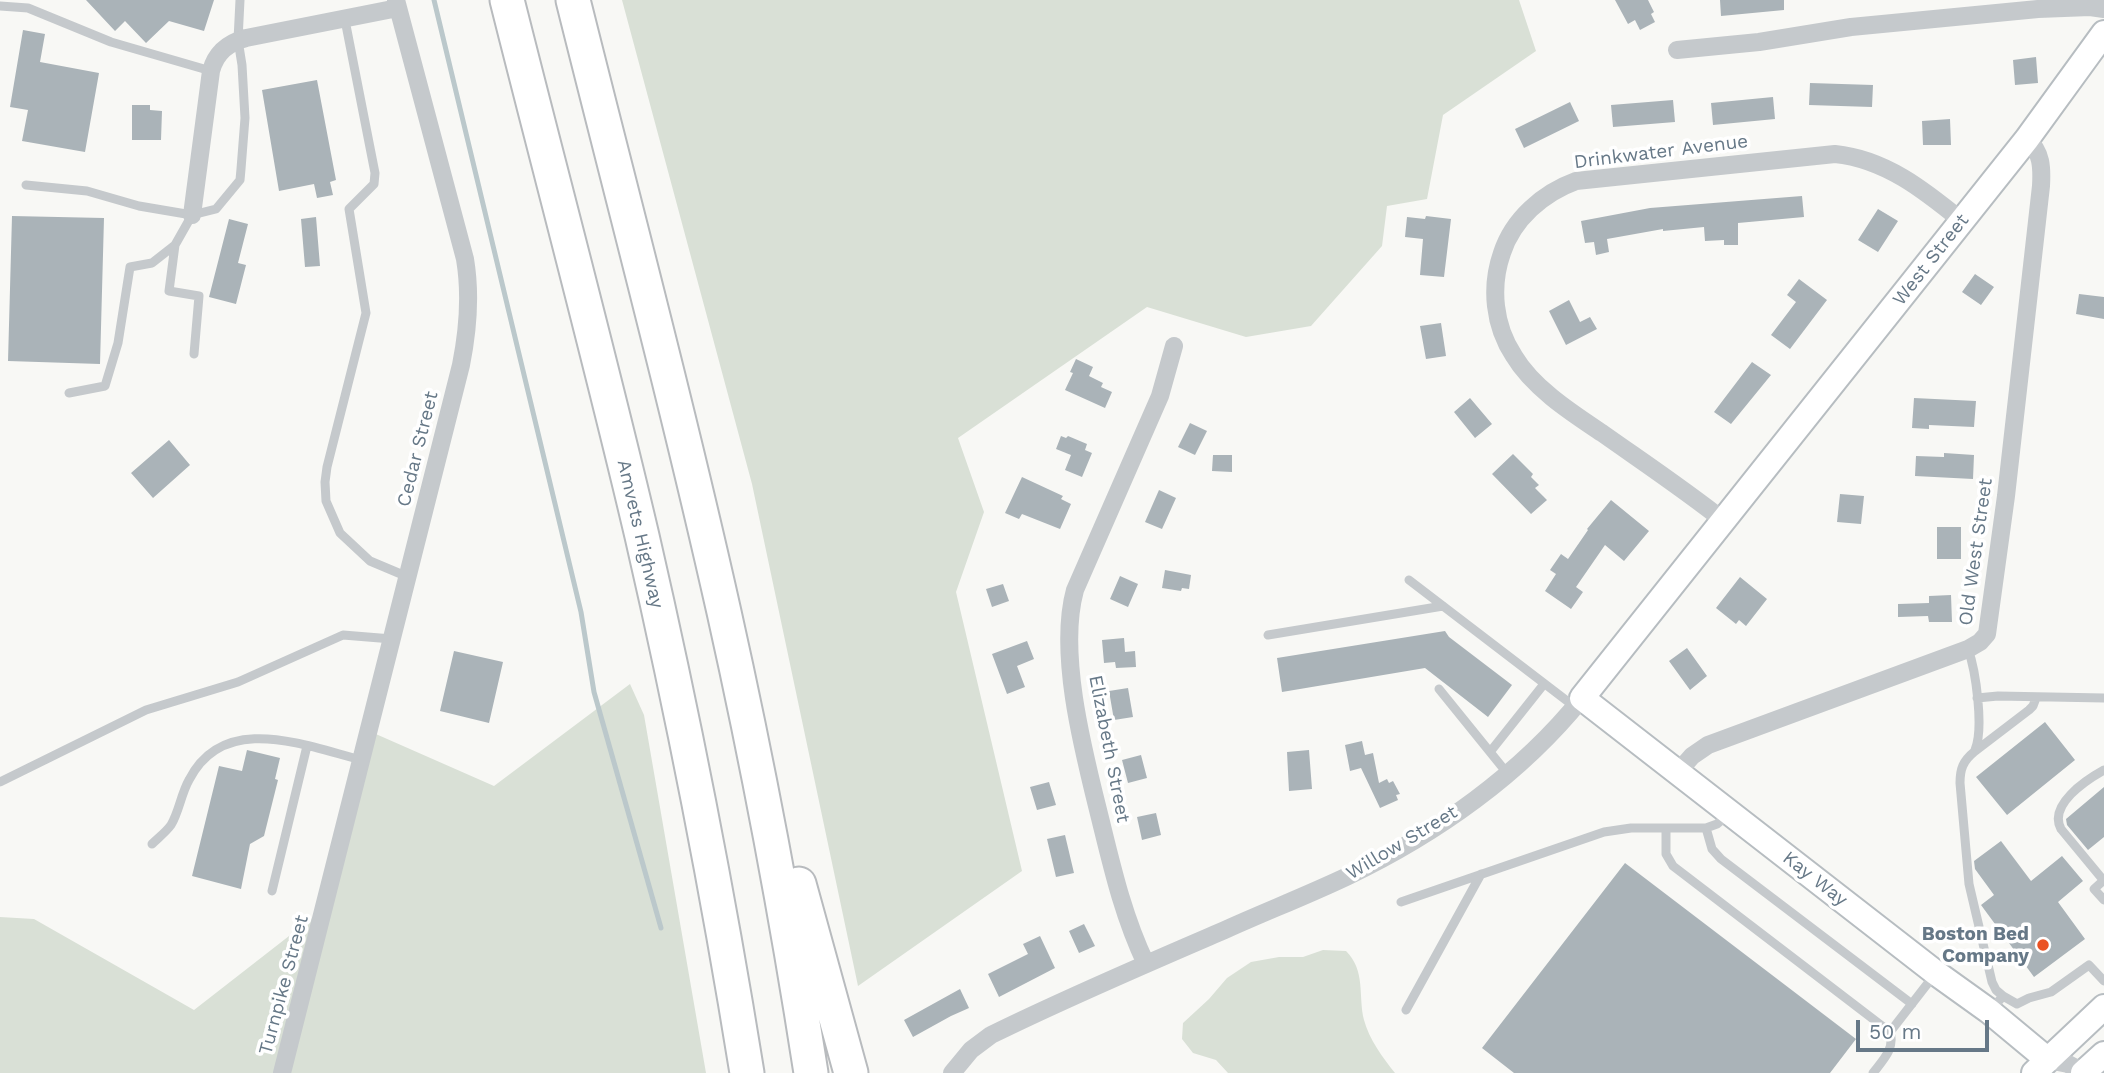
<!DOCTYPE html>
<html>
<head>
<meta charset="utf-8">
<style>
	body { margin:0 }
	#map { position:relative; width:2104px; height:1073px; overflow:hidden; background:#f8f8f5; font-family:"Work Sans",sans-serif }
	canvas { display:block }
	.scale { position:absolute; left:1856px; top:1020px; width:133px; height:32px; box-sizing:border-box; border:4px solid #667887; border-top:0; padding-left:9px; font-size:21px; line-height:24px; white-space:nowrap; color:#667887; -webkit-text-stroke:5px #fff; paint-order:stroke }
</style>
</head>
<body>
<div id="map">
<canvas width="2104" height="1073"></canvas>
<div class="scale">50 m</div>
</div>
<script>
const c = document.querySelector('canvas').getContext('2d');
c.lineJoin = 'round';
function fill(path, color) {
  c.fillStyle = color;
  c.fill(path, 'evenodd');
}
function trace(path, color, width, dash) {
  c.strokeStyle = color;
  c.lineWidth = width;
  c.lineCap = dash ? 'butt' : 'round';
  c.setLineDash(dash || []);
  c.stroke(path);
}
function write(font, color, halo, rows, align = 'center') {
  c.font = font + ' "Work Sans",sans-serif';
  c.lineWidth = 7;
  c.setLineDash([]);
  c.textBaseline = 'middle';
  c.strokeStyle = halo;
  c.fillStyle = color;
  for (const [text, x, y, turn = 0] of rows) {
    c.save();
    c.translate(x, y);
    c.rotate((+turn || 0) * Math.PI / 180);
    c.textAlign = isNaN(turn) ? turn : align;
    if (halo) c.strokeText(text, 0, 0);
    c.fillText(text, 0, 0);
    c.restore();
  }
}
fill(new Path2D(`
	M622 0H1519L1536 51 1443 115 1427 199 1387 206 1382 246 1311 326 1246 337 1147 307 958 438 984 512 956 592 1022 871 858 986 752 484Z
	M630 684 644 715 706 1073H0V917L34 919 194 1010 325 908 369 731 494 786Z
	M1323 950 1346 951C1366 971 1358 996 1364 1020 1369 1039 1383 1058 1395 1073H1228L1216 1060 1193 1053 1182 1039 1183 1023 1209 999 1227 978 1251 962 1279 957H1303Z`), '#d9e0d6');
trace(new Path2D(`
	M434 0 581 612 594 692 661 928`), '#bbc8cb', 5);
fill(new Path2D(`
	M86 0H214L204 31 169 21 146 43 125 21 115 31Z
	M1615 0H1648L1654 12 1651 14 1655 22 1640 30 1635 20 1628 24Z
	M1720 0H1784V10L1721 16Z
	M23 30 45 34 40 62 99 73 85 152 22 141 28 110 10 107Z
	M2036 57 2038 83 2015 85 2013 60Z
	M317 80 336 180 330 182 333 195 317 198 314 184 279 191 262 90Z
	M1810 83 1873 85 1872 107 1809 105Z
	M1773 97 1775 119 1713 125 1711 103Z
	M1673 100 1675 122 1613 127 1611 105Z
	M1570 102 1579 121 1524 148 1515 129Z
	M132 105H150V110L162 111 161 140H132Z
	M1950 119 1951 145H1923L1922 121Z
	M1802 196 1804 217 1738 223V245H1724V240L1705 241 1704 227 1663 231V229L1607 239 1609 252 1596 255 1594 242 1585 243 1581 221 1650 208Z
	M1878 209 1898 221 1878 252 1858 240Z
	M12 216 104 218 100 364 8 361Z
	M1426 216 1451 219 1444 277 1420 275 1423 239 1405 237 1407 217 1425 219Z
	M316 217 320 266 305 267 301 219Z
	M229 219 248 224 238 263 246 265 236 304 209 297Z
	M1975 274 1994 287 1981 305 1962 292Z
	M1799 279 1827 300 1790 349 1771 335 1796 302 1787 295Z
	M2079 294 2104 297V319L2076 314Z
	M1569 300 1580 322 1590 317 1597 329 1566 345 1549 311Z
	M1441 323 1446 356 1426 359 1420 326Z
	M1076 359 1093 367 1089 376 1103 383 1101 387 1112 392 1105 408 1065 390 1073 373 1070 372Z
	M1752 362 1771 375 1731 424 1714 412Z
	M1470 398 1492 424 1475 438 1454 412Z
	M1914 398 1976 401 1974 427 1929 425V429L1912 428Z
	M1190 423 1207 431 1195 455 1178 447Z
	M1061 436 1066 438 1068 436 1087 444 1085 450 1092 453 1082 477 1065 470 1071 455 1056 449Z
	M169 440 190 465 153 498 131 473Z
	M1944 453 1974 455 1973 479 1915 476 1916 456 1944 457Z
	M1513 454 1533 474 1531 477 1539 485 1535 488 1547 500 1531 514 1492 474Z
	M1213 455H1232V472L1212 471Z
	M1022 477 1063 496 1061 499 1071 504 1060 529 1022 514 1019 519 1005 513Z
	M1159 490 1176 498 1162 529 1145 522Z
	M1840 494 1864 496 1861 524 1837 522Z
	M1611 500 1649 531 1624 561 1605 545 1576 587 1583 592 1571 609 1545 591 1556 574 1550 570 1561 554 1568 559 1588 530 1587 529Z
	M1937 527H1961V559H1937Z
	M1165 570 1191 575 1189 589 1182 588 1181 591 1162 588Z
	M1120 576 1138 584 1128 607 1110 599Z
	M1740 577 1767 599 1746 626 1739 620 1736 624 1716 608Z
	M1003 584 1009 601 992 607 986 589Z
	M1951 595 1952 622H1929L1928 616 1898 617V604L1929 603V596Z
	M1445 631 1449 637 1512 685 1488 717 1425 668 1282 692 1277 658Z
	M1124 638 1125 652 1135 651 1136 667 1116 668 1115 662 1104 663 1102 640Z
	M1027 641 1034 659 1017 666 1025 687 1007 694 992 654Z
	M1687 648 1707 676 1690 690 1669 661Z
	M454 651 503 662 489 723 440 711Z
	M1128 688 1133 717 1114 720 1109 691Z
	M2045 722 2075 760 2007 815 1976 777Z
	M1362 741 1365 755 1373 753 1379 783 1387 779 1389 783 1393 781 1400 794 1396 795 1398 800 1380 808 1361 768 1350 771 1345 745Z
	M247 750 280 758 275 779 278 780 264 836 250 844 241 889 192 876 219 766 242 771Z
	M1309 750 1312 789 1289 791 1287 752Z
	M1141 755 1147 778 1128 783 1122 760Z
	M1049 782 1056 805 1037 810 1030 787Z
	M2104 787V837L2088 850 2067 825 2066 819Z
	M1156 813 1161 835 1142 840 1137 817Z
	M1065 835 1074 873 1056 877 1047 839Z
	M2001 841 2031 881 2062 856 2083 881 2058 902 2085 939 2034 977 1981 905 1994 895 1975 869 1974 861Z
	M1625 863 1856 1039 1830 1073H1514L1482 1048Z
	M1084 924 1095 946 1079 953 1069 931Z
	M1040 936 1055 968 999 997 988 974 1028 954 1023 944Z
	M960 989 969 1008 951 1016 913 1037 904 1020Z`), '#aab3b8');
const secondary = new Path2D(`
	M2048 1060 1989 1011 1936 973 1582 698 2027 139 2104 33
	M2034 1073 2104 1007
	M2083 1073 2104 1054`);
const highway = new Path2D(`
	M507 0C552 179 600 357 642 536 683 714 718 893 747 1073
	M573 0C624 204 678 407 724 612 758 764 787 918 811 1073
	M799 884 851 1073`);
trace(secondary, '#b7bdc1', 28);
trace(highway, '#b8bbbe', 37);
trace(new Path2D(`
	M0 6 28 8 111 42 211 71
	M345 20 375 173 374 184 349 209 366 313 327 467 325 482 326 501 340 533 370 561 408 577
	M26 185 87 191 139 206 192 215 216 209 240 180 241 169 245 118 242 65 238 40 240 0
	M175 245 169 291 199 296 194 354
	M69 393 105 386 118 343 130 267 152 263 175 245 192 215
	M1409 580 1575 707
	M1268 635 1443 606
	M1968 649C1976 671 1984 729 1975 750
	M1439 689 1507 773
	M1977 698 1998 696 2104 698
	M1490 752 1544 684
	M0 782 146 710 238 682 343 635 392 639
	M1666 828V854L1673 866 1890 1032C1895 1049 1883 1060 1873 1073
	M1706 828 1712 849 1721 859 1912 1004
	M152 844C158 838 166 832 171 825 179 812 181 794 189 780 224 711 305 746 362 760
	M2104 880 2094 889 2104 900
	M2104 881 2061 829C2048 805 2086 780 2104 770
	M272 891 307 746
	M1401 902 1604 832 1631 828H1706L1717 824 1729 814
	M2003 996 2017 1004 2029 998 2051 992 2089 965 2104 981
	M1406 1010 1481 874
	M1991 1010 2003 996 1996 990 1992 982 1969 884 1960 783C1960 769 1963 761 1974 752L2029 710 2033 706 2036 698
	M1890 1032 1935 974`), '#c5c9cc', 9);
trace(new Path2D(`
	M1677 50 1759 42 1851 27 2038 9 2090 7 2104 9
	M192 215 211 71C216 52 228 43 246 38L398 8
	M1724 521C1685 490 1643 462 1602 433 1572 413 1533 388 1514 356 1494 326 1490 287 1502 253 1513 219 1543 193 1576 181L1835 154C1885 159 1924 190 1962 221
	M1678 772 1692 756 1708 745 1968 649 1980 642 1987 634 2006 496 2041 186C2042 168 2042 152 2027 139
	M1146 964C1124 918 1113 871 1101 822 1085 757 1057 655 1075 590L1160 396 1174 346
	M2048 1060 2068 1064 2085 1073
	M282 1073 461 365C468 330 471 295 465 259L396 0
	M952 1073 971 1050 991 1035C1068 997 1148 963 1227 929 1267 911 1308 895 1348 876 1436 834 1521 774 1582 698`), '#c5c9cc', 18);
trace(secondary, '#fff', 24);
trace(highway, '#fff', 33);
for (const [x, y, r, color] of [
	[2043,945,7,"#ea5223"]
]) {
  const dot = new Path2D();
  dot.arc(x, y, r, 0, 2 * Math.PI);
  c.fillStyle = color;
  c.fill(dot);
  trace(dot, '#fff', 2.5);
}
write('19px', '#667887', '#fff', [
	["Drinkwater Avenue",1661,152,-7],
	["West Street",1931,260,-52],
	["Cedar Street",418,449,-76],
	["Amvets Highway",640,534,77],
	["Old West Street",1976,552,-82],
	["Elizabeth Street",1109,749,79],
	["Willow Street",1402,843,-31],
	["Kay Way",1815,879,38],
	["Turnpike Street",284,985,-75]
]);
write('bold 19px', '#667887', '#fff', [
	["Boston Bed",2029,934],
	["Company",2029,956]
], 'right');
</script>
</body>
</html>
